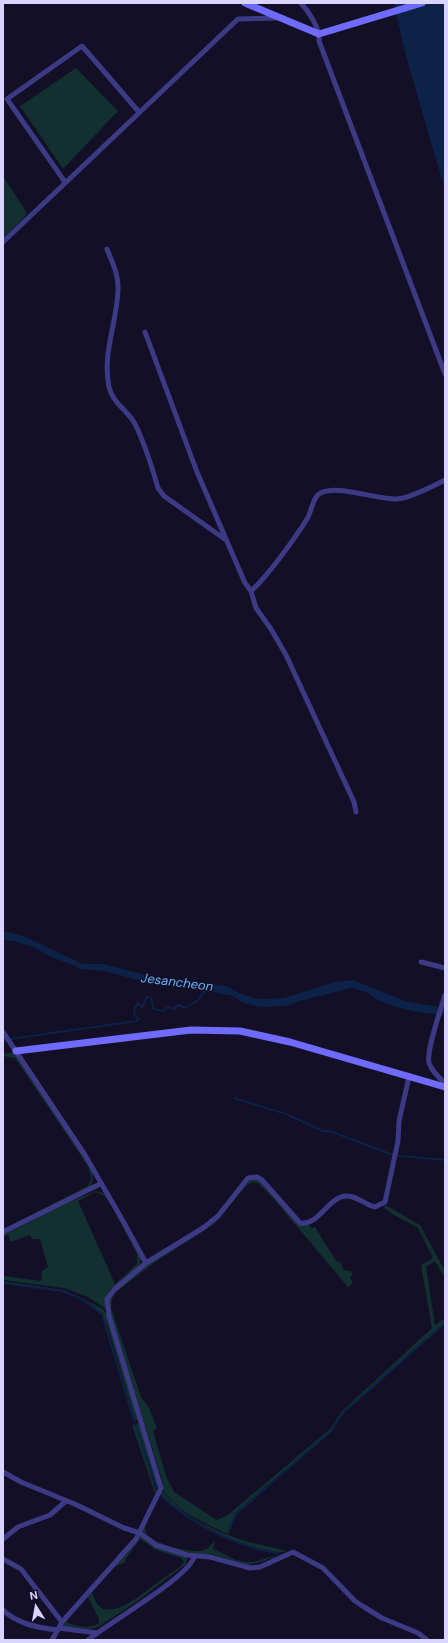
<!DOCTYPE html>
<html>
<head>
<meta charset="utf-8">
<style>
	body { margin:0 }
	#map { position:relative; width:448px; height:1643px; overflow:hidden; background:#130f26; font-family:"DM Sans",sans-serif }
	canvas { display:block }
	.frame { position:absolute; inset:0; border:4px solid #d9d4ff; pointer-events:none }
	.north { position:absolute; left:16px; top:1587px; width:40px; height:40px; -webkit-text-stroke:3px #130f26; paint-order:stroke; rotate:349deg; font-size:11px; font-weight:700; line-height:16px; text-align:center; color:#d9d4ff }
	.north::after { content:''; display:block; margin:auto; width:14px; height:18px; background:#d9d4ff; clip-path:polygon(50% 0,100% 100%,50% 72%,0 100%) }
</style>
</head>
<body>
<div id="map">
<canvas width="448" height="1643"></canvas>
<div class="frame"></div>
<div class="north">N</div>
</div>
<script>
const c = document.querySelector('canvas').getContext('2d');
c.lineJoin = 'round';
function fill(path, color) {
  c.fillStyle = color;
  c.fill(path, 'evenodd');
}
function trace(path, color, width, dash) {
  c.strokeStyle = color;
  c.lineWidth = width;
  c.lineCap = dash ? 'butt' : 'round';
  c.setLineDash(dash || []);
  c.stroke(path);
}
function write(font, color, halo, rows, align = 'center') {
  c.font = font + ' "DM Sans",sans-serif';
  c.lineWidth = 3.5;
  c.setLineDash([]);
  c.textBaseline = 'middle';
  c.strokeStyle = halo;
  c.fillStyle = color;
  for (const [text, x, y, turn = 0] of rows) {
    c.save();
    c.translate(x, y);
    c.rotate((+turn || 0) * Math.PI / 180);
    c.textAlign = isNaN(turn) ? turn : align;
    if (halo) c.strokeText(text, 0, 0);
    c.fillText(text, 0, 0);
    c.restore();
  }
}
fill(new Path2D(`
	M76 68 118 111 63 169 20 106Z
	M3 176 27 213 24 218 3 238Z
	M11 1053 15 1055 23 1065 89 1164 93 1174 91 1186 3 1231V1229L88 1186 91 1178 88 1166 15 1058 3 1056V1054Z
	M252 1178 261 1180 297 1221 308 1224 312 1228 315 1227 336 1261 340 1262 344 1270 351 1271 353 1274 350 1277 353 1283 348 1287 271 1196 259 1184 253 1182 247 1185 214 1224 155 1262 115 1293 112 1299 111 1308 117 1326 141 1397 149 1408 157 1428 153 1431 166 1476 174 1492 217 1520 229 1514 331 1428 341 1412 432 1328 421 1265 433 1258 418 1228 392 1214 383 1207 386 1205 420 1225 445 1271V1278L435 1261 426 1267 435 1325 445 1318V1322L342 1413 331 1430 235 1513 228 1534C204 1523 178 1511 162 1489L163 1483 110 1314 109 1299 113 1292 147 1265 207 1226 246 1182Z
	M96 1191 106 1194 141 1259 139 1266 109 1292 106 1309 88 1297 64 1288 3 1280V1276L41 1281 42 1271 48 1267 40 1239H32L30 1235 11 1242 8 1235 3 1237V1234L18 1228 62 1205ZM96 1192 103 1195 109 1201 137 1254V1264L115 1284 78 1201Z
	M3 1281 64 1290 102 1308 106 1313 139 1420H135L108 1327C93 1287 43 1289 7 1284Z
	M140 1422 159 1482 157 1488 136 1424Z
	M135 1424 156 1491 155 1493 132 1425Z
	M161 1490C183 1515 215 1532 246 1541 259 1545 273 1547 286 1551 259 1562 179 1513 160 1493Z
	M146 1519C146 1524 144 1531 147 1535 155 1544 192 1554 204 1550 208 1549 212 1544 215 1540L213 1549 236 1560 246 1562H253L278 1555 264 1561 248 1565 212 1554H193L171 1548 154 1541 143 1531Z
	M140 1536 187 1556 186 1564 139 1600 98 1627 90 1629 62 1627 65 1622C76 1626 88 1630 99 1623V1619L88 1597 92 1592C94 1598 97 1608 104 1609 122 1613 146 1591 159 1581 167 1575 178 1570 184 1562L181 1558 156 1550 140 1539 125 1560 126 1562 114 1567Z`), '#12302f');
fill(new Path2D(`
	M394 3H445V190L405 53Z
	M3 931 23 936 83 964H103L161 979 226 986 239 993 257 999 284 998 335 982 353 980 405 1001 445 1008V1016L413 1011 390 1005 374 998 367 992 351 988 296 1002 287 1006 261 1007 243 1003 233 996 227 995 190 988 160 986 104 971 82 969 47 955 33 947 13 941 3 940Z`), '#0c2248');
trace(new Path2D(`
	M10 1039 137 1021 139 1019 134 1014 135 1008 138 1003 142 1007 147 997 151 998 154 1009 163 1011 168 1007 174 1009 178 1005 185 1008 197 1001 207 989
	M3 1040H5
	M234 1098 286 1114 323 1131H330L393 1155
	M399 1156 445 1160
	M3 1283 62 1291 80 1298 102 1314 134 1421
	M136 1426 157 1488
	M161 1495C191 1524 235 1546 277 1553
	M229 1530 236 1514 332 1430 343 1413 445 1323`), '#0c2248', 2);
trace(new Path2D(`
	M301 3C309 12 320 28 319 41L445 374
	M65 182 7 99 82 46 139 112
	M3 242 238 19 276 18
	M107 249C112 262 119 275 118 290 117 323 102 353 109 387 113 404 128 410 135 424 145 444 152 467 158 488L164 496 226 540
	M145 332 197 472 245 583 251 591 256 608 271 629 286 655 354 802 356 812
	M251 591C268 576 295 538 307 519 312 511 312 499 319 494 336 483 376 500 397 499 410 498 433 486 445 480
	M421 962 445 968
	M445 995C441 1009 426 1051 429 1063 432 1071 438 1077 445 1083
	M3 1032 85 1155 123 1221 146 1263
	M3 1232 100 1184
	M3 1472 21 1482 77 1505 124 1528 140 1533 156 1545 187 1555 210 1557 250 1568 260 1567 293 1552 323 1568 355 1601 364 1607 382 1618 418 1633 427 1640
	M3 1539 18 1527 50 1515 66 1501
	M3 1559 21 1569 62 1622
	M3 1610C17 1624 39 1628 58 1630
	M59 1628 97 1633
	M52 1640 62 1622 136 1539 161 1488 109 1316 107 1299 115 1289 146 1263 203 1228 218 1216 248 1178 257 1177 262 1180 300 1223C318 1226 328 1198 345 1196 357 1195 365 1205 375 1207L385 1202 398 1141 399 1121 409 1077
	M88 1640C108 1623 189 1577 194 1557`), '#3d3a85', 5);
trace(new Path2D(`
	M245 3 319 34 422 3
	M16 1051 191 1030 240 1031 290 1042 445 1087`), '#6f6bff', 7);
write('italic 13px', '#62b6ff', '#130f26', [
	["Jesancheon",177,983,7]
]);
</script>
</body>
</html>
